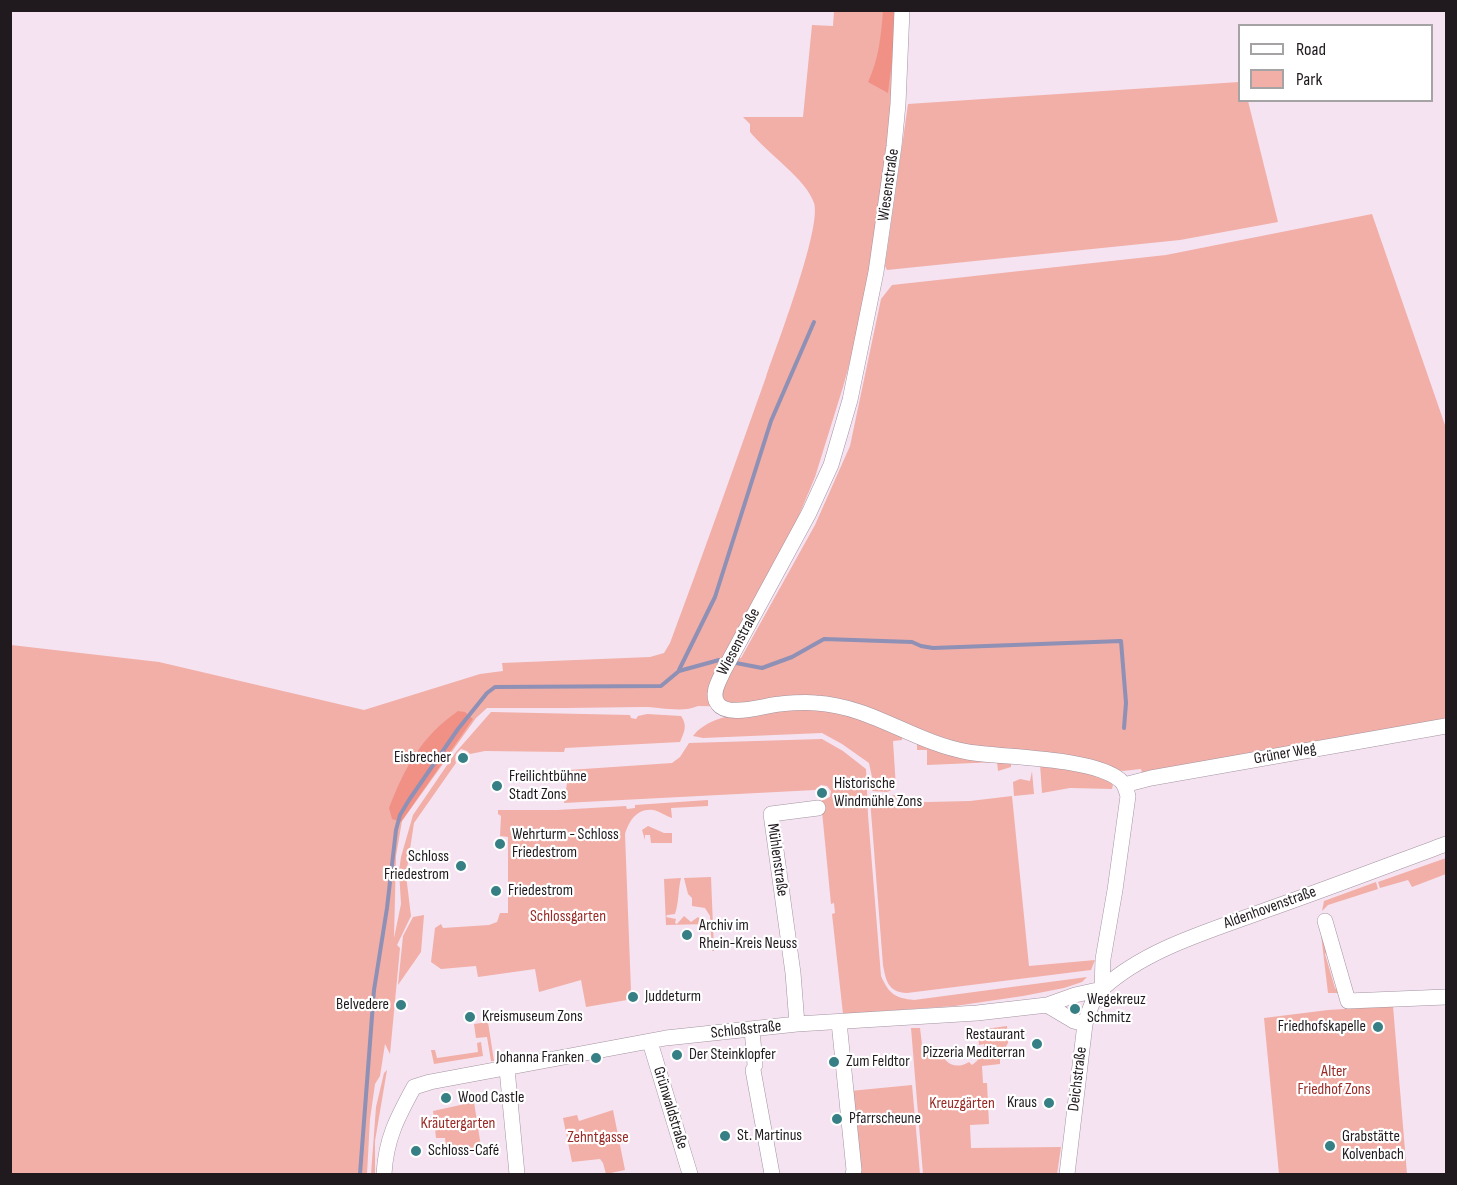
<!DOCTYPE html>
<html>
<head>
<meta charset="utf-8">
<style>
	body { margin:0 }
	#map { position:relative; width:1457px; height:1185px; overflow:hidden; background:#f5e3f1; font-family:"Sofia Sans Condensed",sans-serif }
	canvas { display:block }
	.frame { position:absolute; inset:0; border:12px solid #201a1f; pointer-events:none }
	.legend { position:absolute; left:1238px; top:24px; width:195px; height:78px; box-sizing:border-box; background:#fff; border:2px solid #a6a3a5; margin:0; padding:8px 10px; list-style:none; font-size:18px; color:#201a1f }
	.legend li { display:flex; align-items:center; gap:12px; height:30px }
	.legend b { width:30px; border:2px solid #a6a3a5 }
</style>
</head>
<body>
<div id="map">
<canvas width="1457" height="1185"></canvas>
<div class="frame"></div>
<ul class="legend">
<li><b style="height:8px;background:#fff"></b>Road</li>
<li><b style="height:16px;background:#f1afa7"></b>Park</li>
</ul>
</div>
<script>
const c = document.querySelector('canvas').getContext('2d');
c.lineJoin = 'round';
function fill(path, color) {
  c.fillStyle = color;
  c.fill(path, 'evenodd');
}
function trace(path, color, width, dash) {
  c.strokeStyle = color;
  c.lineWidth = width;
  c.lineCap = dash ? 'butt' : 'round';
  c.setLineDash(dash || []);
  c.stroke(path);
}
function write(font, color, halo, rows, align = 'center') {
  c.font = font + ' "Sofia Sans Condensed",sans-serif';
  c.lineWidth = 4.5;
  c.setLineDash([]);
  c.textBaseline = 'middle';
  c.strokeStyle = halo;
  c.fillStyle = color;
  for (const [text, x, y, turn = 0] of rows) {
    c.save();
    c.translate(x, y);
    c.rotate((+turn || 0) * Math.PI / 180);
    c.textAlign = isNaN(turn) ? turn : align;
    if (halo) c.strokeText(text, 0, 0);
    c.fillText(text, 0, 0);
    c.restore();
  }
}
fill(new Path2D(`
	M834 11H895L896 36 890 106 894 114 875 272 843 387 815 477 785 549 729 656 741 658 815 525 850 446 881 299 892 285 1166 255 1372 214 1446 428V721L1142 773 1141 769 1123 771 960 744 867 709 698 706C683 713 660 707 643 707 591 708 539 708 487 708L476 718 402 821 396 856 394 938 401 904 399 871 401 857 413 815 456 752 491 712 630 715 631 718 636 719 638 716 647 714 681 716C688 726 684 732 680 742L565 748 564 752 485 751 470 754 467 751 461 749C456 753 454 756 456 763L414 823 406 875 411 916 397 945 400 948 390 1054 385 1044 380 1076 375 1084 370 1119 367 1174H11V645L159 662 364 710 480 674 503 671 502 663 650 657 664 653 670 643C703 555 734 466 766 377 776 347 822 228 814 203 807 180 766 152 750 132V124L743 117H803L812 25 833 26Z
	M1239 82 1240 100 1248 101 1278 222 1180 240 887 270 885 266 908 104Z
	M809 708 852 713 902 736V740L893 741 896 788 887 792 872 791V777L869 763 842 744 822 733 703 738 693 736C714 708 775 711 809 708Z
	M822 739 843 751 866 769 868 815 881 976C889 994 895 998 914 1000L1087 977 1082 982 1064 988 1023 996 955 1006 843 1014 832 914 835 913 834 903 831 904 821 801 830 797 831 791 827 786 821 785 815 790 564 803 569 770 672 763 680 757 689 743Z
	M920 743 1011 764V767L998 771 997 762 927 765V750H917V744Z
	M1040 764C1061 767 1098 769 1113 785L1112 789 1070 788 1042 793Z
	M1032 771 1034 794 1014 796 1013 782 1020 779 1030 781Z
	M896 795 897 799 887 803 970 801 1012 796 1029 966 1095 960 1091 970 907 993C888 992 886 981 883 965L870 799Z
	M708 800V806L671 808 672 818C665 816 660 811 653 810 637 808 629 821 625 834L631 991 627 994V1000L586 1007 581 980 539 992 535 969 478 977 476 966 441 969 431 962 435 928 441 924 443 928 489 925 497 922 500 913H508V837L500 836 501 816 498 814V810H557L626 806 627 809 635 808V805Z
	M648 826 664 833H672V843H651L650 835H645V840L642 830Z
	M1446 858V874L1412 887 1408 880 1380 888 1378 882Z
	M711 877 714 951H712L710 916 705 908 692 906V898L688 894 684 878Z
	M681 878C678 890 679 902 675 914L667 915 666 917 676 919 675 923 677 924 684 916 691 922 698 917 706 924 666 925 664 879Z
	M1376 882 1378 889 1328 905 1322 911 1324 901Z
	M424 915 421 952 398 985 403 936 413 917Z
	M1319 918 1328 951 1325 954 1335 988 1340 993H1328Z
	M1393 1006 1407 1174H1279L1264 1018 1328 1010Z
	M488 1022 494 1061H491L487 1037 476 1038 474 1024Z
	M1007 1026 1008 1043 1000 1057V1064L982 1066 983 1083H987L989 1124 970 1125 971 1148 1061 1147 1057 1174H923L911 1028H920L922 1045 940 1047C941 1062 955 1071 969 1062L972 1065C979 1060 984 1054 984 1044L979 1045 978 1030Z
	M481 1042 483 1056 434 1064 431 1050H435L437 1058 478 1052 477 1043Z
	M387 1070 375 1141V1174H371L376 1107 384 1073Z
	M912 1085 920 1174H859L850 1091Z
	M474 1102 482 1153 447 1154 445 1138H436L433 1111Z
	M613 1110 625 1170 606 1174 603 1163 600 1159 572 1162 563 1118 577 1115 579 1121Z`), '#f1afa7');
fill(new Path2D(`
	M883 11H894L893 53 888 93 868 82C879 59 881 35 883 11Z
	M458 711 465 712 473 719 401 822 392 819 389 808C405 767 421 737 458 711Z`), '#f19186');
trace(new Path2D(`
	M736 663 762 668 792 657 824 639 912 642 921 646 933 648 1121 641 1126 703 1124 728
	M679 670 715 597 771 421 814 322
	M360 1174 374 990 387 908 396 830 400 815 409 800 458 729 487 693 495 687 661 686 679 671 719 660`), '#8f90b5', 4);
const minor = new Path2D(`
	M902 10 898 104 894 146 876 272 850 400 831 465 809 513 724 670C720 679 710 694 718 704 728 718 765 705 780 704 791 703 805 702 816 703 871 706 915 743 968 752 1004 758 1093 757 1120 780 1125 784 1126 790 1128 796L1115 890 1103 959 1102 989
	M1124 785 1151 778 1446 726
	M1325 921 1348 1001 1446 997
	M1047 1005 1074 1021 1085 1024
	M839 1022 854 1170 853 1174
	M797 1024 793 973 771 814 818 808
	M752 1029 755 1065
	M650 1042 690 1174
	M507 1069 517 1174
	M753 1070 772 1174
	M384 1174C386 1139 397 1118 414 1087L430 1082 666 1038 797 1024 977 1013 1047 1005 1075 995 1102 989
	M1067 1174 1085 1024C1089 1011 1093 997 1103 988 1145 950 1206 932 1258 913 1321 891 1384 867 1446 844`);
trace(minor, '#a494a0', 16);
trace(minor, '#fff', 15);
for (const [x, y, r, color] of [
	[463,758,6,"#367f84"],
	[497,786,6,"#367f84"],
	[822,793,6,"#367f84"],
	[500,844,6,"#367f84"],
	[461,866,6,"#367f84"],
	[496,891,6,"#367f84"],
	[687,935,6,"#367f84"],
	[633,997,6,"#367f84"],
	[401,1005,6,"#367f84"],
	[1075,1009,6,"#367f84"],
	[470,1017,6,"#367f84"],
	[1378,1027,6,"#367f84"],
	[1037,1044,6,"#367f84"],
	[677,1055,6,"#367f84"],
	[596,1058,6,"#367f84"],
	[834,1062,6,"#367f84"],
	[446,1098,6,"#367f84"],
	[1049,1103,6,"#367f84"],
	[837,1119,6,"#367f84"],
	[725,1136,6,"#367f84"],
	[1330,1146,6,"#367f84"],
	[416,1151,6,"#367f84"]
]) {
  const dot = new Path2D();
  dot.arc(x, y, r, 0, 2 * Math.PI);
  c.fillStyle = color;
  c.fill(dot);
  trace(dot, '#fff', 2);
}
write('16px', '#201a1f', '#fff', [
	["Wiesenstraße",889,185,-82],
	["Wiesenstraße",739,642,-62],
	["Grüner Weg",1285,754,-10],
	["Mühlenstraße",777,860,82],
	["Aldenhovenstraße",1270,908,-20],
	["Schloßstraße",746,1030,-6],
	["Deichstraße",1078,1079,-83],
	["Grünwaldstraße",670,1108,73]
]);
write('16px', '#201a1f', '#fff', [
	["Eisbrecher",451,758,"right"],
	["Freilichtbühne",509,777],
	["Stadt Zons",509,795],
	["Historische",834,784],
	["Windmühle Zons",834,802],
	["Wehrturm - Schloss",512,835],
	["Friedestrom",512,853],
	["Schloss",449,857,"right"],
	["Friedestrom",449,875,"right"],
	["Friedestrom",508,891],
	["Archiv im",699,926],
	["Rhein-Kreis Neuss",699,944],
	["Juddeturm",645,997],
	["Wegekreuz",1087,1000],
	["Schmitz",1087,1018],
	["Belvedere",389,1005,"right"],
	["Kreismuseum Zons",482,1017],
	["Friedhofskapelle",1366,1027,"right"],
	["Restaurant",1025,1035,"right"],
	["Pizzeria Mediterran",1025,1053,"right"],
	["Der Steinklopfer",689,1055],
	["Johanna Franken",584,1058,"right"],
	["Zum Feldtor",846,1062],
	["Wood Castle",458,1098],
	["Kraus",1037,1103,"right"],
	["Pfarrscheune",849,1119],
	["St. Martinus",737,1136],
	["Grabstätte",1342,1137],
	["Kolvenbach",1342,1155],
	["Schloss-Café",428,1151]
], 'left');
write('16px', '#992a26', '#fff', [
	["Schlossgarten",568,917],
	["Alter",1334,1072],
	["Friedhof Zons",1334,1090],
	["Kreuzgärten",962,1104],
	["Kräutergarten",458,1124],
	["Zehntgasse",598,1138]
]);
</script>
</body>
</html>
